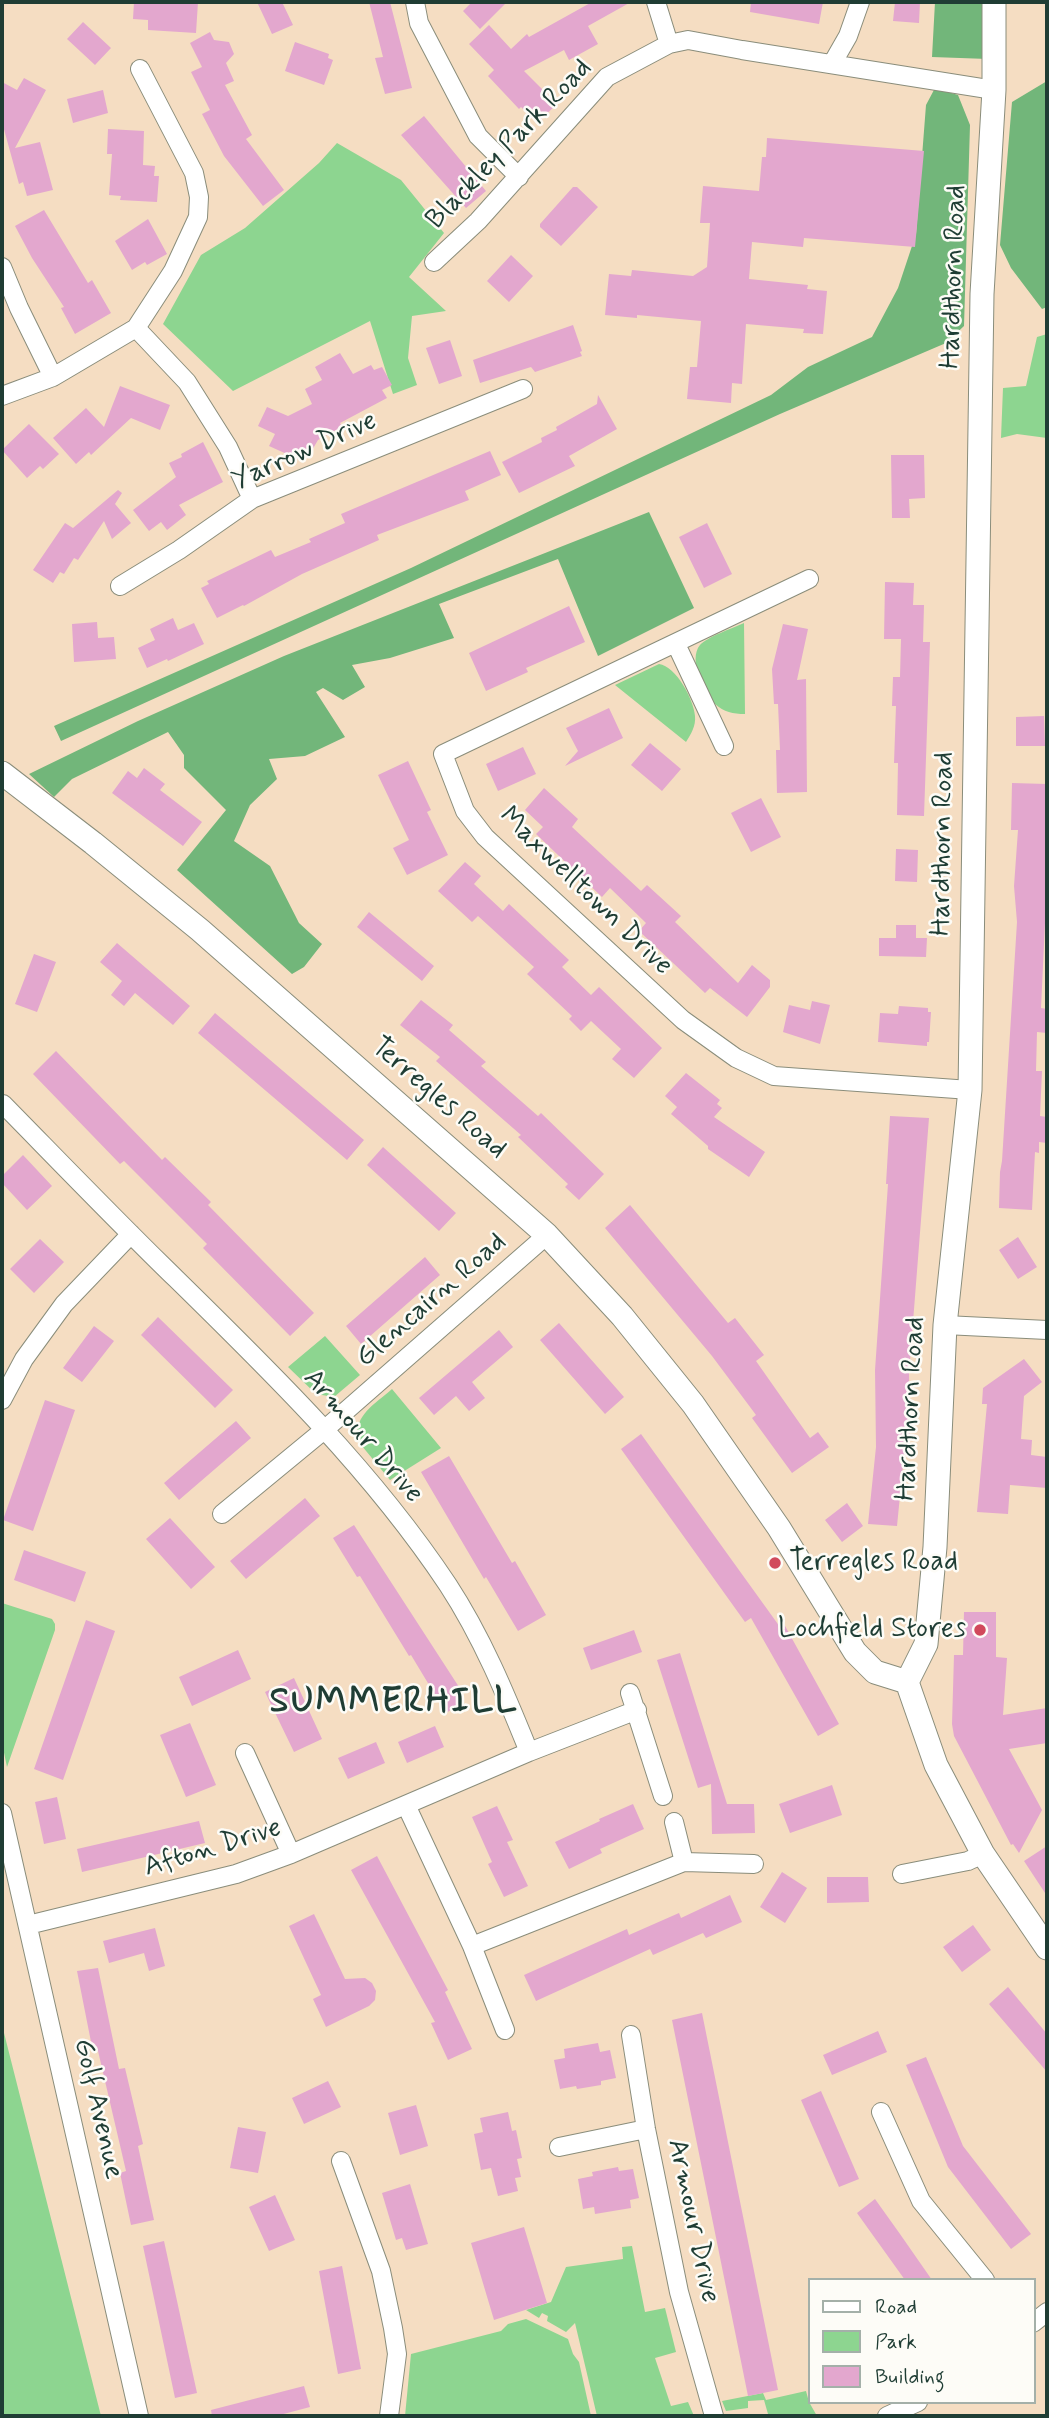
<!DOCTYPE html>
<html>
<head>
<meta charset="utf-8">
<style>
	body { margin:0 }
	#map { position:relative; width:1049px; height:2418px; overflow:hidden; background:#f5ddc2; font-family:Mynerve,sans-serif }
	canvas { display:block }
	.frame { position:absolute; inset:0; border:4px solid #1f3d34; pointer-events:none }
	.legend { position:absolute; left:808px; top:2278px; width:228px; height:126px; box-sizing:border-box; background:#fdfcf7; border:2px solid #a4b0a9; margin:0; padding:9px 12px; list-style:none; font-size:21px; color:#1f3d34 }
	.legend li { display:flex; align-items:center; gap:14px; height:35px }
	.legend b { width:35px; border:2px solid #a4b0a9 }
</style>
</head>
<body>
<div id="map">
<canvas width="1049" height="2418"></canvas>
<div class="frame"></div>
<ul class="legend">
<li><b style="height:9px;background:#fff"></b>Road</li>
<li><b style="height:19px;background:#8dd590"></b>Park</li>
<li><b style="height:19px;background:#e3a7ce"></b>Building</li>
</ul>
</div>
<script>
const c = document.querySelector('canvas').getContext('2d');
c.lineJoin = 'round';
function fill(path, color) {
  c.fillStyle = color;
  c.fill(path, 'evenodd');
}
function trace(path, color, width, dash) {
  c.strokeStyle = color;
  c.lineWidth = width;
  c.lineCap = dash ? 'butt' : 'round';
  c.setLineDash(dash || []);
  c.stroke(path);
}
function write(font, color, halo, rows, align = 'center') {
  c.font = font + ' Mynerve,sans-serif';
  c.lineWidth = 5;
  c.setLineDash([]);
  c.textBaseline = 'middle';
  c.strokeStyle = halo;
  c.fillStyle = color;
  for (const [text, x, y, turn = 0] of rows) {
    c.save();
    c.translate(x, y);
    c.rotate((+turn || 0) * Math.PI / 180);
    c.textAlign = isNaN(turn) ? turn : align;
    if (halo) c.strokeText(text, 0, 0);
    c.fillText(text, 0, 0);
    c.restore();
  }
}
fill(new Path2D(`
	M337 143 401 180 444 233 409 277 446 311 412 316 408 358 417 385 393 394 370 321 233 391 163 324 201 255 245 228 319 163Z
	M1047 334V438L1017 434 1001 438 1003 388 1026 386 1037 337Z
	M744 623 745 714C733 714 724 712 715 704 703 694 688 659 700 645 707 637 733 628 744 623Z
	M659 664C676 666 694 700 695 716 696 726 691 734 686 742L615 685Z
	M325 1336 360 1375 334 1397 316 1394 288 1367Z
	M392 1389 441 1448 390 1480 357 1440C355 1414 374 1405 392 1389Z
	M2 1603 52 1619 55 1624V1630L7 1767 2 1743Z
	M2 2025 101 2416H2Z
	M632 2246 645 2312 665 2308 676 2352 655 2358 671 2406 688 2402 694 2416H597L575 2323 566 2332 547 2321 548 2316 542 2313 539 2318 526 2310 551 2302 566 2267 623 2259 622 2247Z
	M526 2319 568 2339 573 2354 579 2362 591 2416H405L411 2354 501 2331 508 2324Z
	M806 2391 809 2402 817 2416H757L768 2414 764 2400 748 2401V2408L726 2411 722 2401 763 2393 766 2400Z`), '#8dd590');
fill(new Path2D(`
	M935 2H989L988 59 932 57Z
	M1047 81V240L1045 249 1047 251V307L1042 309 1011 268 1000 245 1012 102Z
	M935 88 958 95 970 125 964 326 946 343 780 414 61 741 54 726 411 568 771 395 808 367 872 337 898 288 916 234 926 105Z
	M649 512 694 608 598 656 558 559 439 604 454 638 390 658 352 665 365 687 343 700 323 688 316 692 345 737 305 756 269 759 277 779 250 805 234 841 270 866 299 923 322 944 304 967 292 974 177 870 226 810 184 768V755L168 732 72 779 54 797 29 774 138 721 284 656Z`), '#72b67a');
fill(new Path2D(`
	M134 2H198L196 33 148 30V20L133 19Z
	M257 2H282L293 25 272 34Z
	M369 2H390L412 88 385 94 375 58 383 57Z
	M472 2H507L480 29 463 11Z
	M592 2H631L588 26 598 44 569 60 564 50 524 71 557 104 537 123 521 107 519 109 488 76 494 70 469 44 489 25 511 49 527 34 529 37Z
	M751 2H823L819 24 750 12Z
	M895 2H920L919 23 893 21Z
	M83 22 111 48 95 65 67 39Z
	M210 32 214 40 229 42 234 54 226 63 234 81 225 85 252 135 246 139 284 190 263 206 224 156 202 114 210 110 191 72 202 67 190 43Z
	M295 42 329 54 328 58 333 60 324 85 285 71Z
	M24 78 46 90 15 148 40 142 53 190 27 196 23 182 19 184 2 122V82L17 90Z
	M103 90 108 113 73 123 67 99Z
	M424 116 486 191 466 208 401 135Z
	M108 129 144 131 143 165 155 166 154 176H159L157 202 120 200 121 196 109 195 112 154H107Z
	M767 138 924 151 915 247 804 238 803 247 752 242 749 279 808 285 807 289 827 291 823 334 803 333 804 329 746 324 742 384 732 383 731 403 687 399 690 367H697L701 321 637 315V318L605 315 609 274 631 276 632 270 693 276 707 267 710 223H700L703 186 759 191 762 157H766Z
	M573 187H577L598 207 561 246 540 227V224Z
	M44 210 88 283 92 280 111 313 75 334 61 308 64 307 32 258 15 226Z
	M148 219 167 254 147 265 145 262 132 270 115 241Z
	M511 255 533 276 509 302 487 281Z
	M573 325 582 351 580 352 582 356 535 372 531 367 480 383 473 360Z
	M450 340 462 376 439 384 426 348Z
	M340 353 353 374 371 365 374 370 382 367 392 385 382 390 387 398 340 423 342 427 318 440 308 457 300 460 269 446 275 434 258 426 267 407 288 416 312 404 305 389 322 380 315 367Z
	M120 386 170 405 160 430 131 418 91 455 89 452 76 464 53 438 86 408 104 427Z
	M598 395 617 429 569 456 575 466 519 493 502 462 542 442 541 438 557 430 556 427 597 404Z
	M29 424 59 454 43 469 40 466 27 478 2 450Z
	M203 442 223 482 179 505 186 515 167 530 161 522 149 531 133 510 176 477 169 463 182 457 181 454Z
	M490 451 501 475 465 491 469 500 377 535 379 540 302 574 244 606 243 605 217 618 201 588 209 584 207 581 271 550 275 557 311 542 309 539 345 523 341 514Z
	M891 455H924L925 498 909 499 910 518H892Z
	M118 490 122 493 115 504 131 523 112 539 104 521 78 560 74 558 64 574 60 572 53 583 33 570 65 523 73 528Z
	M707 523 732 574 704 588 679 537Z
	M885 582 914 583 913 605H924L923 642H930L924 816 897 815 898 763H894L896 706H892L893 677H900L901 639H884Z
	M569 606 585 642 526 668 528 672 486 691 469 653Z
	M173 618 178 630 194 623 204 644 168 661 167 659 147 668 138 648 155 640 150 629Z
	M97 622 98 638 114 637 116 659 74 662 72 624Z
	M783 624 808 629 797 680 806 679 807 792 777 793 776 750H780L778 704H774L772 669Z
	M609 708 623 738 565 766 578 751 566 728Z
	M1044 716 1045 746H1016V717Z
	M650 743 681 769 662 791 631 765Z
	M523 747 536 774 498 791 486 764Z
	M408 761 431 810 427 812 448 855 407 875 393 848 409 840 378 775Z
	M144 768 165 784 160 790 202 822 183 846 112 793 128 771 137 778Z
	M1012 783 1047 784V923H1045L1041 1008 1047 1009V1033L1037 1032 1036 1071H1042L1040 1116 1047 1117V1143L1039 1142V1153L1035 1152 1032 1210 999 1208 1000 1172 1002 1161 1017 922 1014 886 1018 830H1011Z
	M544 788 578 819 572 827 641 891 647 885 681 916 675 922 738 983 752 965 770 980V987L747 1017 710 988 705 993 639 931 646 923 610 888 602 897 536 834 543 827 525 810Z
	M761 798 781 837 751 852 731 813Z
	M896 849 918 850 917 882 895 881Z
	M465 862 481 876 474 884 503 911 509 904 569 960 562 967 591 995 599 987 662 1048 634 1078 612 1059 621 1049 591 1021 581 1031 569 1019 572 1016 527 974 534 967 478 916 472 922 438 891Z
	M369 912 434 966 422 981 357 927Z
	M896 925H916V938H927L926 957 879 956V938H896Z
	M117 943 190 1006 173 1025 135 993 124 1006 111 995 122 981 100 962Z
	M34 954 56 962 37 1012 15 1004Z
	M421 1000 453 1025 449 1030 486 1062 481 1066 538 1116 541 1113 604 1174 579 1200 565 1187 568 1184 518 1137 521 1135 436 1061 440 1057 400 1025Z
	M812 1001 830 1005 820 1044 783 1032 789 1005 810 1010Z
	M899 1006 928 1008V1012H931L929 1042H927V1046L878 1042 880 1013 898 1014Z
	M215 1013 364 1140 347 1160 198 1033Z
	M56 1051 162 1160 165 1157 211 1202 208 1205 314 1313 290 1336 203 1248 207 1244 124 1161 120 1164 33 1074Z
	M686 1073 720 1100 717 1104 722 1108 714 1117 765 1152 749 1177 708 1149V1146L671 1114 677 1107 665 1096Z
	M890 1116 929 1118 909 1373 910 1435H906L897 1526 868 1524 876 1447 875 1370 888 1184H886Z
	M383 1147 456 1213 439 1231 367 1165Z
	M23 1155 52 1186 27 1210 2 1183V1176Z
	M630 1205 728 1323 735 1318 764 1355 756 1361 810 1438 818 1432 829 1447 792 1473 752 1418 756 1415 712 1356 605 1228Z
	M1018 1237 1037 1267 1018 1279 999 1250Z
	M40 1239 64 1262 34 1293 10 1269Z
	M425 1257 440 1275 361 1344 346 1326Z
	M158 1317 233 1390 215 1408 141 1335Z
	M559 1323 624 1397 605 1414 540 1340Z
	M94 1326 114 1341 82 1382 63 1368Z
	M499 1330 513 1347 472 1382 485 1398 469 1411 456 1396 434 1415 419 1398Z
	M1024 1359 1042 1382 1024 1396 1021 1439 1032 1440 1031 1455 1047 1457V1488L1010 1485 1008 1514 977 1512 987 1404H982L983 1388Z
	M45 1400 75 1410 33 1531 3 1520Z
	M236 1421 251 1438 179 1500 164 1483Z
	M641 1434 780 1627 784 1624 839 1724 818 1736 751 1618 745 1622 621 1449Z
	M449 1456 512 1563 515 1561 546 1615 518 1631 486 1577 484 1579 421 1472Z
	M305 1498 320 1516 246 1579 230 1561Z
	M847 1503 863 1526 842 1542 825 1520Z
	M170 1518 215 1567 191 1589 146 1539Z
	M354 1525 459 1687 456 1689 464 1702 446 1713 411 1655 409 1656 360 1576 357 1577 333 1538Z
	M24 1550 86 1572 75 1602 14 1580Z
	M964 1612H996V1657L1007 1658 1003 1715 1047 1708V1743L1009 1749 1042 1810 1019 1853 1013 1844 1011 1845 954 1736 952 1724 954 1655H963Z
	M86 1620 115 1631 63 1780 34 1769Z
	M634 1630 642 1652 591 1670 583 1648Z
	M238 1650 251 1679 192 1706 179 1677Z
	M680 1653 727 1804H754L755 1833 712 1834 711 1784 698 1788 657 1660Z
	M294 1678 322 1739 294 1752 265 1692Z
	M190 1723 216 1785 186 1797 160 1735Z
	M435 1726 444 1747 407 1763 398 1742Z
	M376 1742 385 1763 348 1779 338 1758Z
	M832 1785 842 1815 790 1833 779 1804Z
	M57 1797 66 1839 44 1844 35 1802Z
	M633 1804 644 1829 600 1849 602 1853 569 1869 555 1842 600 1821 599 1819Z
	M497 1806 513 1840 507 1842 528 1886 504 1897 488 1864 492 1862 472 1817Z
	M199 1821 205 1843 82 1872 77 1849Z
	M1047 1846V1896L1024 1861Z
	M377 1856 448 1990 445 1992 472 2049 448 2060 431 2023 435 2022 351 1870Z
	M782 1872 807 1888 785 1923 760 1907Z
	M827 1877H868L869 1902 827 1903Z
	M730 1895 742 1922 706 1938 703 1933 653 1955 650 1949 536 2001 524 1975 627 1929 629 1935 679 1913 681 1918Z
	M314 1914 345 1979 365 1978 372 1983 376 1991 375 2000 369 2006 326 2027 313 1999 321 1995 289 1926Z
	M973 1925 991 1950 962 1972 943 1947Z
	M155 1928 165 1966 149 1971 144 1953 109 1963 103 1941Z
	M98 1968 119 2069 125 2068 143 2144 138 2146 154 2220 131 2225 120 2173 126 2171 98 2051 93 2052 77 1971Z
	M1008 1987 1047 2034V2072L989 2004Z
	M702 2013 778 2390 748 2396 672 2020Z
	M878 2031 887 2052 832 2075 823 2055Z
	M598 2043 600 2052 610 2050 616 2078 601 2081V2085L577 2089 576 2086 560 2089 554 2060 565 2058 564 2049Z
	M926 2057 963 2146 1031 2234 1011 2249 948 2167 906 2065Z
	M328 2081 341 2107 304 2124 292 2098Z
	M821 2091 859 2179 839 2187 801 2100Z
	M416 2105 428 2146 400 2155 388 2113Z
	M508 2112 512 2131 516 2130 522 2158 517 2159 521 2177 515 2178 518 2191 498 2196 491 2168 481 2170 474 2134 483 2132 480 2118Z
	M238 2127 266 2132 258 2173 230 2168Z
	M618 2167 619 2171 633 2169 639 2198 630 2200 631 2208 595 2214 594 2207 583 2209 578 2179 593 2176 592 2172Z
	M410 2184 428 2244 406 2250 402 2238 396 2240 382 2193Z
	M275 2195 295 2240 269 2251 249 2207Z
	M875 2199 900 2234 932 2280H905L872 2234 857 2213Z
	M524 2227 547 2303 494 2320 471 2243Z
	M164 2241 197 2393 175 2398 143 2246Z
	M342 2266 361 2369 338 2374 319 2271Z
	M304 2386 310 2407 276 2416H212L211 2410Z`), '#e3a7ce');
const minor = new Path2D(`
	M415 2 419 23 478 136 519 177
	M656 2 669 44
	M832 64 848 36 860 2
	M434 262 478 221 607 77 669 44 688 40 742 50 994 90
	M2 267 19 308 53 377
	M136 328 173 271 198 217 199 197 194 173 140 69
	M2 396 53 377 136 328 187 382 228 447 252 499
	M809 579 443 754 465 811 485 837 683 1020 736 1058 774 1076 970 1090
	M120 586 179 550 252 499 523 389
	M676 644 724 746
	M3 1104C56 1158 109 1213 163 1266 265 1366 369 1466 448 1585 482 1637 506 1695 529 1752
	M945 1325 1047 1330
	M2 1400 24 1359 64 1304 131 1234
	M222 1514 324 1430 547 1235
	M630 1693 663 1796
	M245 1753 291 1854
	M406 1805 472 1946 505 2030
	M2 1813 139 2416
	M684 1862 754 1864
	M902 1874 968 1861 983 1854
	M28 1925 236 1874 291 1854 529 1752 637 1710
	M472 1946 684 1862 674 1822
	M631 2035 646 2129 679 2292 714 2416
	M881 2112 921 2201 985 2280
	M559 2147 646 2129
	M341 2161 381 2271 393 2328 397 2354 389 2416
	M1033 2323 1047 2312
	M887 2416 918 2402`);
const tertiary = new Path2D(`
	M2 773 93 843 200 930 547 1235 622 1316 693 1404 779 1528 855 1652 875 1672 907 1682
	M907 1682 926 1644 935 1547 945 1325 970 1090 982 294 994 90V2
	M907 1682 936 1765 983 1854 1047 1948`);
trace(minor, '#8a8d7b', 20);
trace(tertiary, '#8a8d7b', 25);
trace(minor, '#fff', 18);
trace(tertiary, '#fff', 23);
for (const [x, y, r, color] of [
	[775,1563,7,"#d1495b"],
	[980,1630,7,"#d1495b"]
]) {
  const dot = new Path2D();
  dot.arc(x, y, r, 0, 2 * Math.PI);
  c.fillStyle = color;
  c.fill(dot);
  trace(dot, '#fdfcf7', 2.5);
}
write('28px', '#1f3d34', '#fdfcf7', [
	["Blackley Park Road",510,145,-46],
	["Hardthorn Road",955,277,-88],
	["Yarrow Drive",305,452,-24],
	["Hardthorn Road",944,844,-89],
	["Maxwelltown Drive",585,892,44],
	["Terregles Road",438,1099,41],
	["Glencairn Road",432,1301,-41],
	["Hardthorn Road",912,1409,-87],
	["Armour Drive",362,1437,49],
	["Afton Drive",213,1849,-17],
	["Golf Avenue",97,2109,77],
	["Armour Drive",692,2221,78]
]);
write('28px', '#1f3d34', '#fdfcf7', [
	["Terregles Road",789,1563],
	["Lochfield Stores",966,1630,"right"]
], 'left');
c.letterSpacing = '2px';
write('bold 35px', '#1f3d34', '#fdfcf7', [
	["SUMMERHILL",394,1704]
]);
c.letterSpacing = '0px';
</script>
</body>
</html>
